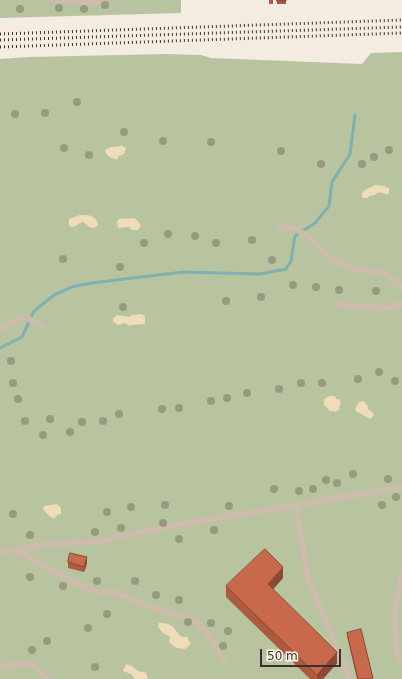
<!DOCTYPE html>
<html>
<head>
<meta charset="utf-8">
<style>
	body { margin:0 }
	#map { position:relative; width:402px; height:679px; overflow:hidden; background:#f4ebe1; font-family:"DejaVu Sans",sans-serif }
	canvas { display:block }
	.scale { position:absolute; left:260px; top:649px; width:81px; height:18px; box-sizing:border-box; border:2px solid #3b302b; border-top:0; padding-left:5px; font-size:12px; line-height:14px; white-space:nowrap; color:#3b302b; -webkit-text-stroke:3px #fbf5ee; paint-order:stroke }
</style>
</head>
<body>
<div id="map">
<canvas width="402" height="679"></canvas>
<div class="scale">50 m</div>
</div>
<script>
const c = document.querySelector('canvas').getContext('2d');
c.lineJoin = 'round';
function fill(path, color) {
  c.fillStyle = color;
  c.fill(path, 'evenodd');
}
function trace(path, color, width, dash) {
  c.strokeStyle = color;
  c.lineWidth = width;
  c.lineCap = dash ? 'butt' : 'round';
  c.setLineDash(dash || []);
  c.stroke(path);
}
fill(new Path2D(`
	M0 0H181V13L0 18Z
	M402 52V679H0V59L30 57 166 54 201 55 211 58 362 64 371 53Z`), '#b8c4a0');
fill(new Path2D(`
	M121 145 126 148 124 154 119 156 117 160C112 157 107 158 105 150 109 147 114 146 118 147Z
	M375 185 385 186 387 188 389 187V194C384 195 382 191 377 193L375 195 369 196 368 198H362V193L365 190Z
	M80 215C88 215 97 215 98 225L94 228 89 227 83 222 78 224 76 226 72 227 69 226V219Z
	M134 218 138 221 141 226 138 230H131L130 227 118 228 117 222 119 219Z
	M141 314 145 316V324L131 325 129 326 125 323 118 325 113 321V318L117 315 130 317 132 315Z
	M329 396H335L336 399H339L341 403 339 408 340 409 335 412 334 411H330L324 405V399Z
	M364 401 368 407V409L374 414 373 417 370 419 356 411 355 409 359 402Z
	M57 504 61 508V514L57 515 56 517 53 519 52 517H50L43 509 44 506Z
	M159 623C180 622 173 638 187 637L191 644 185 649 177 648 172 645 169 641 170 638 169 636 163 633 158 627Z
	M126 664 132 666 138 671 146 673 148 679H134V677L131 674 123 671Z`), '#efdcb8');
trace(new Path2D(`
	M0 348 22 337 34 311 54 295 72 287 91 283 183 272 260 274 286 269 291 261 295 236 315 223 329 206 332 182 350 154 355 115`), '#7fb0b2', 3);
trace(new Path2D(`
	M53 0 96 2 100 0
	M279 227 296 229 309 237 329 258 354 269 386 273 402 287
	M339 305 385 308 402 304
	M0 329 23 316 43 326
	M296 505 308 578 350 679
	M16 550 58 574 96 592 111 591 154 608 196 621 210 638 224 660
	M0 552 50 544 100 541 171 526 402 487
	M402 572 394 616 398 658 402 662
	M0 667 27 663 34 665 48 679`), '#cdbbac', 6);
trace(new Path2D(`
	M0 34 402 20
	M0 40 402 27
	M0 47 402 33`), '#3b302b', 3, [1, 3]);
c.fillStyle = '#969b7f';
for (const [x, y] of [
	[105,5],
	[59,8],
	[20,9],
	[84,9],
	[77,102],
	[45,113],
	[15,114],
	[124,132],
	[163,141],
	[211,142],
	[64,148],
	[389,150],
	[281,151],
	[89,155],
	[374,157],
	[321,164],
	[362,164],
	[168,234],
	[195,236],
	[252,240],
	[144,243],
	[216,243],
	[63,259],
	[272,260],
	[120,267],
	[293,285],
	[316,287],
	[339,290],
	[376,291],
	[261,297],
	[226,301],
	[123,307],
	[11,361],
	[379,372],
	[358,379],
	[395,381],
	[13,383],
	[301,383],
	[322,383],
	[279,389],
	[247,393],
	[227,398],
	[18,399],
	[211,401],
	[179,408],
	[162,409],
	[119,414],
	[50,419],
	[25,421],
	[103,421],
	[82,422],
	[70,432],
	[43,435],
	[353,474],
	[388,479],
	[326,480],
	[337,483],
	[274,489],
	[313,489],
	[299,491],
	[396,497],
	[165,505],
	[382,505],
	[229,506],
	[131,507],
	[107,512],
	[13,514],
	[163,523],
	[121,528],
	[214,530],
	[95,532],
	[30,535],
	[179,539],
	[30,577],
	[97,581],
	[135,581],
	[63,586],
	[156,595],
	[179,600],
	[107,614],
	[188,622],
	[211,623],
	[88,628],
	[228,631],
	[47,641],
	[223,646],
	[32,650],
	[95,667]
]) {
  c.beginPath();
  c.arc(x, y, 4, 0, 2 * Math.PI);
  c.fill();
}
fill(new Path2D(`
	M269 0H273V4H269Z
	M277 0H286V4H277Z
	M68 562 87 563 84 572 68 568Z
	M283 578 273 589 337 663 323 679H310L226 597V586Z
	M347 633 373 679H357L347 636Z`), '#ac5a40');
fill(new Path2D(`
	M87 557V563L84 572V567Z
	M283 567V578L268 595V584Z
	M337 652V663L323 679H317V675Z`), '#8c4a34');
const building = new Path2D(`
	M277 0H286V1H277Z
	M265 549 283 567 268 584 337 652 317 675 226 586Z
	M70 553 87 557 84 567 68 562Z
	M361 629 373 678 371 679H358L347 633Z`);
fill(building, '#c8694b');
trace(building, '#8c4a34', 1);
</script>
</body>
</html>
